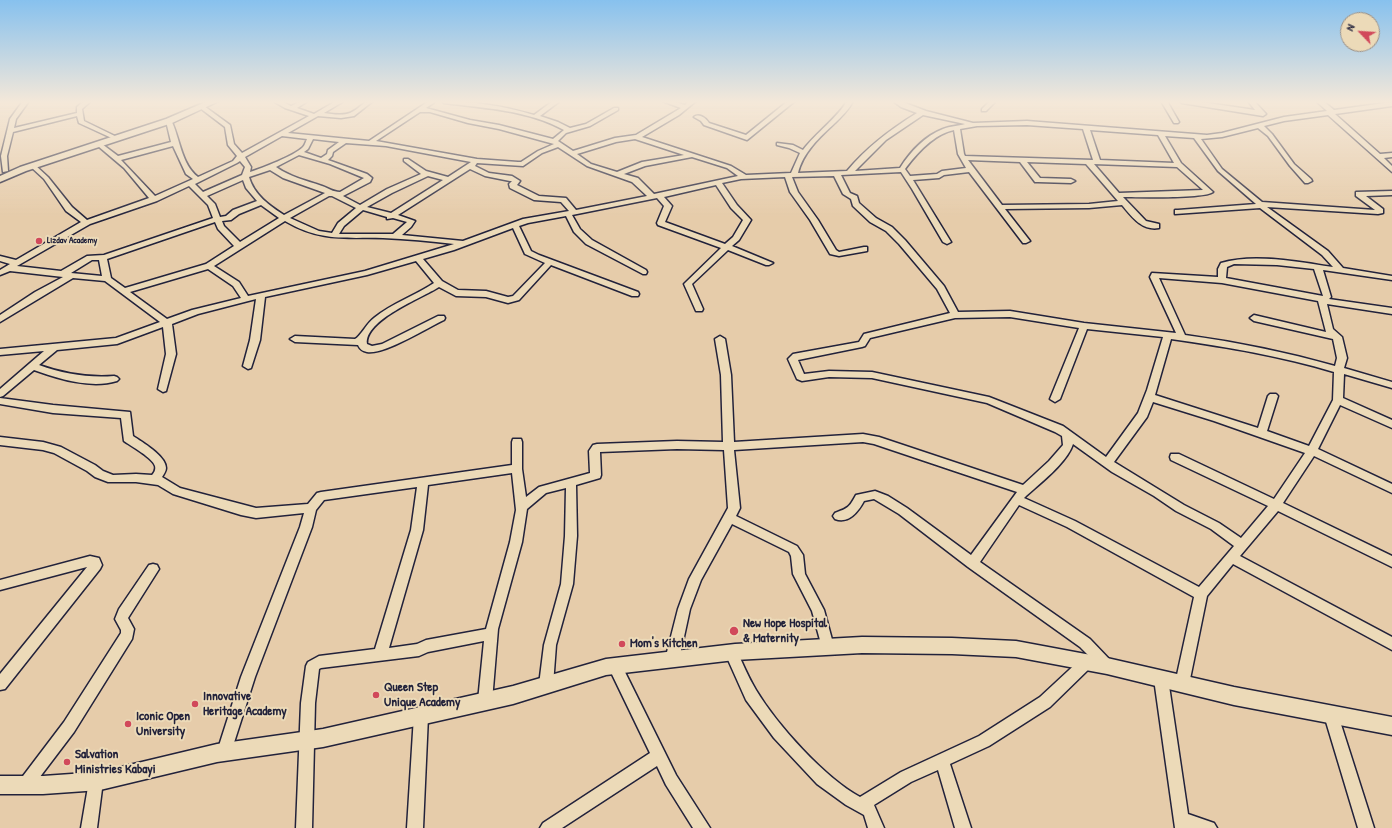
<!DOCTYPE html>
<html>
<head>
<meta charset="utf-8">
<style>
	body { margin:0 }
	#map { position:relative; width:1392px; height:828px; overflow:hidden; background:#e6ccaa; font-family:"Patrick Hand",sans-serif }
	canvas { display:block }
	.north { position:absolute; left:1340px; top:12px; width:40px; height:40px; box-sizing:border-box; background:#ecdab8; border:1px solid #9b9086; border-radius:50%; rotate:295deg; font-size:11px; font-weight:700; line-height:16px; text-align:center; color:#22223b }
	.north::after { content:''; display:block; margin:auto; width:14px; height:18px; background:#d1495b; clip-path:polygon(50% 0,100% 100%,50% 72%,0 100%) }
</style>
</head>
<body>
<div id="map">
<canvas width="1392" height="828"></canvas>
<div class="north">N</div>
</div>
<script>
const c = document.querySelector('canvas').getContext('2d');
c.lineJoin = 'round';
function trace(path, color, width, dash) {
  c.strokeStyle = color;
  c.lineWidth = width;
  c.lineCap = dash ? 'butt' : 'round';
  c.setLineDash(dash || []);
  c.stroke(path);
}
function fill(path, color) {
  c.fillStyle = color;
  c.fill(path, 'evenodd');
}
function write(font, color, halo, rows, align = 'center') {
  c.font = font + ' "Patrick Hand",sans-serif';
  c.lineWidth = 4;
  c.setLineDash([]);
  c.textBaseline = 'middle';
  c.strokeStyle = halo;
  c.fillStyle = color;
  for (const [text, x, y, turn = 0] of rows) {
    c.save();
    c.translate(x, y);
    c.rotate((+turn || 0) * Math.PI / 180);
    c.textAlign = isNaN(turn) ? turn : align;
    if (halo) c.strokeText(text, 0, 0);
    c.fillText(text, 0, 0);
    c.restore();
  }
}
const minor = new Path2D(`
	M23 101H29L16 119 14 128 77 113V107L84 101H91L82 109 84 121 121 139 116 140 79 123 77 116 13 132 7 156 8 171 3 172 1 156 10 119Z
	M273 101H281L291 106 301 101H308L297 108 314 114 336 101H344L324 113C332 114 342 116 350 113 360 109 362 101 373 101L354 116 341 118 318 116 288 133 369 141 429 101H436L426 108 470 120 499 125 553 139 564 130C528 110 484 108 444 103L441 101C472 101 504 106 534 115L553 101H560L540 116 558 122 570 128 586 124 614 108H618V110L590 126 566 133 558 141 573 151 615 138 636 135 681 108 662 101H672L685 105 689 101H696L679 115 642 137 731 166 746 175 791 173 800 153 789 148 777 145V143L793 145 803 150C815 134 839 116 847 101H853C849 110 842 116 835 123 820 137 803 152 798 173L847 171C867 147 891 129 917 113L901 107 893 101H900L926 111 973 123 1027 121 1207 135 1222 133 1284 117 1327 111 1316 101H1323L1334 110 1392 102V106L1335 114 1380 154 1392 153V157L1384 158 1392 166V172L1328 115 1284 121 1264 126 1272 134 1294 164 1311 179 1312 181 1308 183H1305L1290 166 1268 136 1258 128 1222 137 1201 139 1222 169 1262 202 1375 210 1356 196V192L1392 191V195L1366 196 1383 209V213L1378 214 1267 207 1328 251 1343 268 1392 276V280L1323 270 1331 297 1329 299 1392 308V314L1327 304 1333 329 1342 337 1347 358 1344 368 1392 382V388L1344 374 1343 398 1392 420V428L1340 405 1318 449 1392 484V493L1314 456 1283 503 1392 556V567L1278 511 1240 556 1392 637V650L1233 564 1207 596 1189 684 1187 689 1182 690 1177 689 1175 684 1194 597 1067 527 1019 505 980 562 1090 639 1112 662 1114 666 1112 670 1107 672 1102 670 1093 660 1092 666 1050 707 989 746 950 764 971 828H955L938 770 911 782 874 805 884 828H868L864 815 846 805 817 784 774 738 746 700 725 653 726 649 731 647 736 649C742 662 748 677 756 690 777 725 825 778 860 797L901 772 979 736 1040 697 1082 658 1087 656 1090 657 1080 647 968 567 899 514 874 499 864 501C858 512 849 524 835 519L833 516 835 513C848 508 849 508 856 495L875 491 888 496 907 508 971 555 1017 492 874 444 863 442 734 450 740 508 736 516 797 546 803 555 805 574 824 610 834 647 833 651 828 653 823 651 812 611 793 574 791 556 789 552 732 524 701 580 690 609 679 660 677 664 672 666 667 664 665 660 678 609 689 579 728 508 724 450 677 449 600 452 601 475 600 478 576 485 577 536 573 584 556 645 553 685 551 690 546 691 541 690 539 685 544 645 561 584 565 536 566 488 546 493 527 509 522 542 498 629 492 701 490 706 485 708 480 706 478 701 484 641 428 652 419 656 321 668 319 669 315 703 312 828H296L301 703 306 666 308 662 319 656 375 649 411 530 417 487 324 500 316 510 312 527 255 677 231 752 229 757 224 759 219 757 217 752 241 677 300 527 304 513 256 518 241 515 173 494 158 485 136 482H108L95 477 87 471 54 453 43 450 0 445V437L43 442 61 447 95 465 103 471 113 475 136 474 152 475C154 473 156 470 155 466 153 458 131 446 124 441L121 418 53 413 0 404V398L53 405 130 412 133 436C142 442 166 456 166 468 166 471 164 474 162 477L180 488 256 508 308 504 317 493 321 492 512 465V442L513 439H521L522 442V469L526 497 539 487 590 473 589 451 593 445 597 444 677 441 723 442 721 375 715 339 720 336 725 339 731 375 734 442 863 434 879 437 1023 485 1049 461 1063 445 1062 436 1055 432 987 403 872 378 829 377 802 381 797 379 788 359 793 354 859 342 864 334 950 313 937 289 899 244 886 231 870 222 853 206 851 199 843 194 834 176 792 177 798 192 818 220 836 250 839 252 864 247H867V251L839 256 830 254 810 220 790 192 785 177 741 179 722 183 737 205 751 220 739 240 732 246 773 263 769 265H766L728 250 692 284 703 309 702 311H696L684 284 721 248 658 225 657 223 664 206 657 198 572 215 580 229 592 240 646 270 647 272 646 274H643L586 244 574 232 566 216 528 223 519 226 531 251 539 255 638 292 639 294 638 296H632L551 265 519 300 508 303 486 297 456 296 439 287C422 298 364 320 367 344L372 346 382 344 438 316H444L445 318 444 320C427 328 384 355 367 352 362 351 360 349 358 345L295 342 290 339 295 336 355 339C360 337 367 323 374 318 392 303 415 296 434 283L416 261 367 275 265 297 260 340 251 368 248 369 243 366 250 340 256 299 198 314 172 324 176 354 166 391 163 392 158 389 166 354 163 327 117 344 57 350 39 365C64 374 88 378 114 376L117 377 119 379 117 381C91 389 59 379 34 370L3 396 0 397V389L44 351 0 355V349L116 338 160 322 105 281 73 278 0 322V315L35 292 63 277 10 271 0 275V270L10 264 0 261V256L16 260 81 222 66 211 44 179 31 167V165H35L48 177 72 207 87 220 149 198 124 168 98 146V144H102L118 156 171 142 166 121 171 120C180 138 181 164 198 177L233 161 237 156 228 145 225 127 200 108V106H204L230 125 234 144 242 153 309 116 285 108ZM420 112H430L468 123 499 129 554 144 538 151 521 162H518L477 159 376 141ZM923 115 965 124C958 126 950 126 943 129 925 136 910 152 900 168L855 171 886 140ZM1027 125 1083 129 1093 160 965 156 964 154 960 129 977 126ZM954 130 958 154 966 168 942 171 937 174 910 176 905 169C917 153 934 134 954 130ZM1090 130 1158 135 1174 163 1100 160ZM282 136 307 139C306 141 305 145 303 147 294 156 262 168 250 172L251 167 245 157ZM1165 136 1194 138 1218 171 1256 204 1178 210H1175V214L1260 208 1322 255 1333 267C1298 262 1254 253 1221 263L1218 269V277L1152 273 1150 277 1176 333 1084 323 1010 311 958 312 944 286 905 240 892 227 876 218 859 203 857 196 850 193 841 175 901 172 912 189 943 242 947 244 951 242 913 180 939 178 944 175 969 172 1023 243H1026L1030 241 1005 209 1089 208 1122 205C1132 217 1142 231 1159 228V224L1146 221 1123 197C1138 197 1204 199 1213 192L1181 163ZM313 139 339 142 328 150 327 154 321 158 304 152 308 149ZM635 139 684 155 642 162 617 172 591 164 577 154 616 142ZM346 143 386 146 471 162 448 177 426 171 408 159H404V161L421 174 387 189 360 205 343 196 370 182 372 178 367 174 328 160 332 156 333 152ZM173 146 186 174 193 179 155 196 121 160ZM558 147 587 166 632 182 647 196 576 210 566 198 539 196 517 185 520 181 512 176 489 173 475 166 477 163 523 166 542 153ZM299 155 330 164 364 178 340 192C333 192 328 188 322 186 305 180 290 177 276 167ZM692 157 727 168 738 176 654 194 638 178 624 174 645 166ZM968 160 1020 162 1035 182H1038L1071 183 1075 181 1071 179 1040 178 1027 162 1086 164 1118 201 1089 204 1002 205ZM240 161 245 167 242 175 203 192 195 184 237 163ZM1094 164 1177 167 1203 190 1119 193ZM470 169 485 176 510 181H512L509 184 510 188 534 200 561 202 569 211 523 219 463 241 402 235 411 227 415 221 398 215ZM270 170 283 178 325 193 284 215C270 206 254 195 249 177ZM428 176 443 180 391 213 367 207 392 193ZM243 180 246 188 257 201 233 210 226 216 220 217 215 204 207 196ZM716 185 731 208 743 220 733 237 725 244 665 222 672 206 664 197ZM189 186 208 205 213 218 104 255 87 256 61 271 17 266 90 224 157 201ZM329 196H332L356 208 338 223 332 233 319 231 290 218ZM261 205 279 218 240 242 224 226 222 221 231 220 239 214ZM363 210 387 217V219L393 218 407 222 393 234H339L344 226ZM285 221C321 242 344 237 383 238 407 239 430 241 454 244L365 271 248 296 239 282 214 266ZM215 222 218 229 234 246 206 264 125 288 111 278 107 259ZM513 228 525 254 545 263 513 296 508 297 486 291 458 290 442 281 423 259 454 250ZM92 260H99L102 276 71 273ZM1234 264 1277 265 1314 269 1323 296 1226 278 1227 267ZM208 269 233 286 241 298 192 310 167 319 130 292ZM1159 278 1222 283 1318 301 1326 332 1254 315 1250 318 1254 321 1333 339 1337 358 1335 366C1286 352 1236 342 1185 335ZM1010 317 1079 328 1050 399 1055 402 1060 399 1087 329 1163 337 1147 390 1138 413 1106 457 1063 426 989 397 872 372 829 371 804 374 798 360 862 347 865 346 870 338 955 318ZM1171 339C1227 347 1281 356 1334 372L1333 400 1309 446 1267 431 1278 396 1276 394H1270L1268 396 1258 428 1155 395ZM1153 402 1214 421 1305 453 1274 499 1179 454H1171L1170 457 1171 460 1268 506 1241 538 1219 523 1184 505 1114 462 1147 417ZM1073 444 1112 472 1154 496 1176 511 1211 529 1234 546 1199 587 1075 521 1024 498C1039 484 1067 463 1073 444ZM512 473 516 510 510 542 486 629 426 640 417 644 389 648 423 530 428 485Z
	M788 101H795L747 140 704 125 701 121 694 117C699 113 706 118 709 123L746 135Z
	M990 101H996L986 111H982V109Z
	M1161 101H1167L1179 122 1178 123H1174Z
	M1179 101H1194L1255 110 1248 101H1254L1266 114 1263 116 1182 103Z
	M90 556 99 558 102 565 100 569 5 689 0 690V674L87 567 0 590V580Z
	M153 564 157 565 159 569 128 618 134 629 132 639 74 732 30 790 25 792 20 790 18 785 20 780 64 722 121 633V630L115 619 119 609 149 565Z
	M615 660 620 662 676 775 710 828H693L666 785 657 766 562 828H540L543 823 650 753 608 666 610 662Z
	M1161 673 1166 675 1168 679 1188 814 1214 823 1217 828H1175L1154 679 1156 675Z
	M1331 708 1336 710 1338 715 1374 828H1358L1324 715 1326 710Z
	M421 709 426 711 428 716 423 828H407L414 716 416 711Z
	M96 774 101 776 103 781 97 828H81L89 781 91 776Z`);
const tertiary = new Path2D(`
	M208 101H219L172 123 26 171 0 182V176L20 167 166 119Z
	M862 637 952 638 1016 641 1107 658 1234 687 1392 717V735L1234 705 1107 674 1016 657 952 654 862 653 735 660 606 675 513 704 323 747 217 762 100 790 43 794H0V776H43L100 772 217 744 323 729 513 686 606 659 735 644Z`);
trace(minor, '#22223b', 3);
trace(tertiary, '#22223b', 3);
fill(minor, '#ecdab8');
fill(tertiary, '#ecdab8');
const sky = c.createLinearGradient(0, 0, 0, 217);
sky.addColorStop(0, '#87c1ee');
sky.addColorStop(0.47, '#f4e8d9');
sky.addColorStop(1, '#f4e8d900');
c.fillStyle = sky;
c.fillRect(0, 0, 1392, 217);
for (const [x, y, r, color] of [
	[39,241,4,"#d1495b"],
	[734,631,5,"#d1495b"],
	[622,644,4,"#d1495b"],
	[376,695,4,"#d1495b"],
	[195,704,4,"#d1495b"],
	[128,724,4,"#d1495b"],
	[67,762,4,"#d1495b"]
]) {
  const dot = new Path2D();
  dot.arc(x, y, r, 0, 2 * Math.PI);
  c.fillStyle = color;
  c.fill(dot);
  trace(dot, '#ecdab8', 1.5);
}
write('bold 9px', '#22223b', '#ecdab8', [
	["Lizdav Academy",47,241]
], 'left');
write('bold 13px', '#22223b', '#ecdab8', [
	["New Hope Hospital",743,624],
	["& Maternity",743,639],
	["Mom's Kitchen",630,644],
	["Queen Step",384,688],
	["Unique Academy",384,703],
	["Innovative",203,697],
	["Heritage Academy",203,712],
	["Iconic Open",136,717],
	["University",136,732],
	["Salvation",75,755],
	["Ministries Kabayi",75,770]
], 'left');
</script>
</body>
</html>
